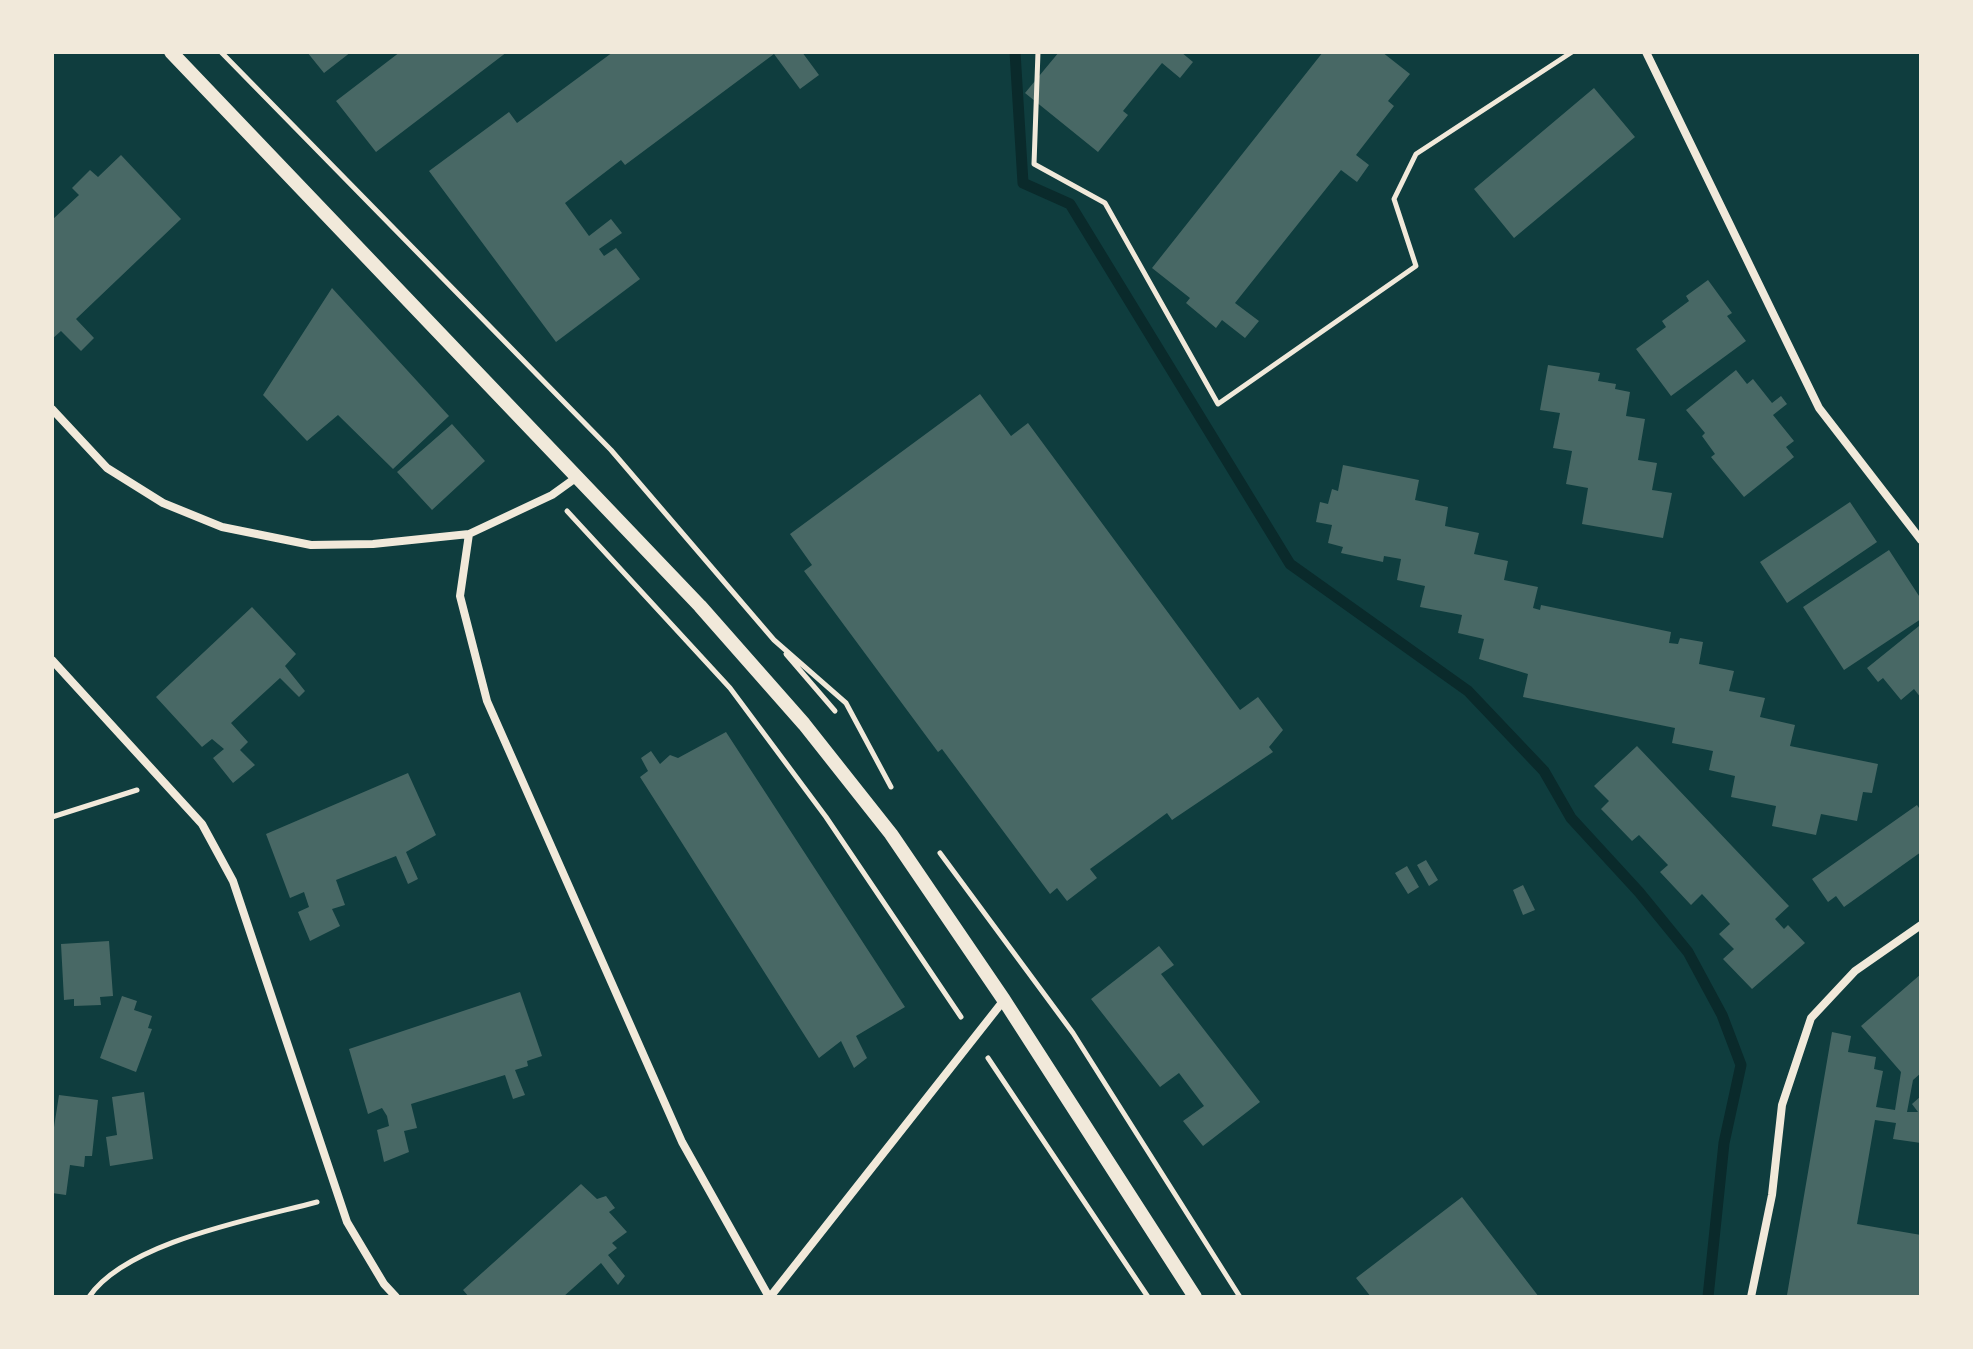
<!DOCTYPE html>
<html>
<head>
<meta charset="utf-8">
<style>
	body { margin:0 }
	#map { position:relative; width:1973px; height:1349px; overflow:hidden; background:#0f3d3e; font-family:"Roboto Serif",serif }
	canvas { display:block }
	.frame { position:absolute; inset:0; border:54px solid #f1e9da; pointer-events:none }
</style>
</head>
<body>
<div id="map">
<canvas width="1973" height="1349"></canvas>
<div class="frame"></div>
</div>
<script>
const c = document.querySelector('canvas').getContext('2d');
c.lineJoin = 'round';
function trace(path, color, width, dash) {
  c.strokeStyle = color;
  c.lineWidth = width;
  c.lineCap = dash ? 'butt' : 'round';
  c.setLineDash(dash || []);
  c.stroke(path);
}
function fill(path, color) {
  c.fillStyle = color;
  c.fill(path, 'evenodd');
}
trace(new Path2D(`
	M1015 52 1023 183 1070 204 1290 564 1468 691 1544 771 1571 818 1639 892 1688 952 1722 1015 1741 1065 1724 1143 1708 1297`), '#0a2a2b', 11);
fill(new Path2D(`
	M307 52H351L324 73Z
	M400 52H507L376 152 336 101Z
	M613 52H802L819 75 800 89 774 54 625 165 621 160 565 203 589 236 611 219 622 233 599 249 604 256 616 248 640 279 556 342 429 171 509 112 517 123Z
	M1059 52H1181L1193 62 1180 78 1162 63 1123 111 1128 115 1098 152 1025 93Z
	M1323 52H1382L1410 74 1388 101 1394 106 1356 155 1369 165 1357 182 1341 170 1235 303 1259 321 1245 338 1222 320 1216 328 1186 303 1190 298 1152 268Z
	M1594 88 1635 137 1514 238 1474 189Z
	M121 155 181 219 76 319 94 338 81 351 61 331 52 339V220L79 195 72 188 90 170 98 177Z
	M1708 280 1732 313 1727 316 1746 341 1671 396 1636 349 1666 327 1662 321 1689 301 1686 296Z
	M332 288 449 416 393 469 338 415 307 441 263 395Z
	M1548 365 1600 373 1598 381 1616 384 1615 389 1630 392 1626 416 1645 419 1638 460 1657 463 1652 490 1672 493 1663 538 1582 524 1588 488 1566 484 1572 451 1553 448 1560 413 1540 410Z
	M1736 370 1747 384 1753 379 1772 403 1781 396 1787 404 1773 415 1794 441 1786 447 1794 457 1744 497 1711 457 1715 454 1702 436 1705 433 1686 410Z
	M980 394 1011 436 1028 423 1240 710 1258 697 1283 730 1269 747 1273 752 1172 820 1167 813 1090 869 1097 878 1067 901 1057 888 1050 894 942 749 938 752 804 571 812 565 790 534Z
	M452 424 485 461 432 510 397 472Z
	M1343 465 1419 480 1415 500 1448 507 1445 526 1479 533 1474 554 1508 561 1504 580 1538 587 1533 608 1540 610 1541 605 1671 632 1669 643 1678 644 1680 638 1703 642 1699 664 1734 671 1729 691 1765 698 1760 717 1795 725 1790 746 1878 764 1872 793 1863 792 1857 821 1821 814 1816 835 1772 826 1776 806 1731 797 1735 776 1709 770 1713 751 1672 743 1675 728 1523 697 1528 674 1479 659 1484 639 1458 633 1462 615 1420 607 1425 586 1397 580 1401 559 1384 556 1383 562 1341 553 1343 547 1328 543 1332 525 1316 522 1320 502 1328 504 1332 489 1338 491Z
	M1850 502 1877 542 1787 603 1760 562Z
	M1889 550 1921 599V619L1844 670 1803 607Z
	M252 607 296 654 285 666 305 691 299 697 280 678 231 723 248 742 240 750 255 765 233 783 213 758 224 749 212 739 202 747 156 697Z
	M1919 626 1921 698 1914 689 1901 700 1883 678 1878 682 1867 668Z
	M726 732 905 1007 856 1036 867 1058 854 1068 841 1041 819 1058 640 777 648 771 641 758 651 751 660 764 670 755 678 758Z
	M1637 746 1789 906 1775 919 1784 929 1788 925 1805 943 1752 989 1723 959 1734 949 1719 934 1730 924 1702 894 1691 905 1660 872 1668 865 1639 835 1632 841 1601 809 1609 801 1594 786Z
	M408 773 436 835 406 852 418 879 408 884 396 856 336 880 345 905 332 909 340 926 310 941 298 912 309 907 304 892 290 898 266 834Z
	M1917 805 1921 811V852L1844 907 1836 896 1828 902 1812 879Z
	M1426 860 1438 880 1429 886 1417 865Z
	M1407 866 1419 887 1408 894 1395 873Z
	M1523 885 1535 910 1523 915 1513 890Z
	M109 941 113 996 100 997 101 1005 74 1006V999L64 1000 61 944Z
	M1159 946 1174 965 1161 974 1260 1102 1203 1146 1183 1121 1204 1106 1179 1073 1160 1087 1091 999Z
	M1921 974V1073L1913 1080 1907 1112H1918L1912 1104 1921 1096V1143L1893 1139 1896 1123 1875 1120 1857 1224 1921 1235V1297L1787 1295 1832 1032 1851 1036 1848 1052 1876 1057 1874 1069 1883 1071 1876 1107 1895 1110 1901 1072 1861 1026Z
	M520 992 542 1056 527 1061 528 1066 515 1070 525 1095 513 1099 505 1075 411 1104 417 1128 404 1131 409 1152 384 1162 377 1130 389 1126 387 1116 382 1108 368 1114 349 1049Z
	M122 996 137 1001 134 1010 152 1016 148 1028 152 1029 136 1072 100 1058Z
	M144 1092 153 1159 110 1166 106 1137 117 1135 112 1097Z
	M59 1095 98 1100 92 1156H85L84 1167 70 1165 66 1195 52 1193V1140Z
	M581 1184 597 1199 606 1196 615 1208 609 1212 627 1232 612 1243 617 1248 608 1255 625 1276 618 1285 601 1263 563 1297H469L463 1290Z
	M1462 1197 1539 1297H1371L1356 1278Z`), '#486865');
trace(new Path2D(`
	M221 52 611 450 774 640 846 703 891 787
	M1038 52 1034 164 1105 203 1218 404 1416 266 1394 199 1416 154 1572 52
	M567 511 730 688 826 817 961 1017
	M786 654 835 711
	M52 817 137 790
	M940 853 1073 1033 1240 1297
	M988 1058 1148 1297
	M89 1297C126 1242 254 1219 317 1202`), '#f1e9da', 5);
trace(new Path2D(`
	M1646 52 1819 408 1921 540
	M52 409 107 468 163 503 222 527 311 545 373 544 469 534 552 495 577 477
	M469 534 460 596 487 701 682 1142 769 1297
	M52 660 202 824 233 881 347 1222 384 1284 396 1297
	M770 1297 1004 1000
	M1751 1297 1772 1195 1782 1105 1811 1018 1855 971 1921 925`), '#f1e9da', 8);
trace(new Path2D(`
	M171 52 700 606 804 724 891 834 1004 1000 1195 1297`), '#f1e9da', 14);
</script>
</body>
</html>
